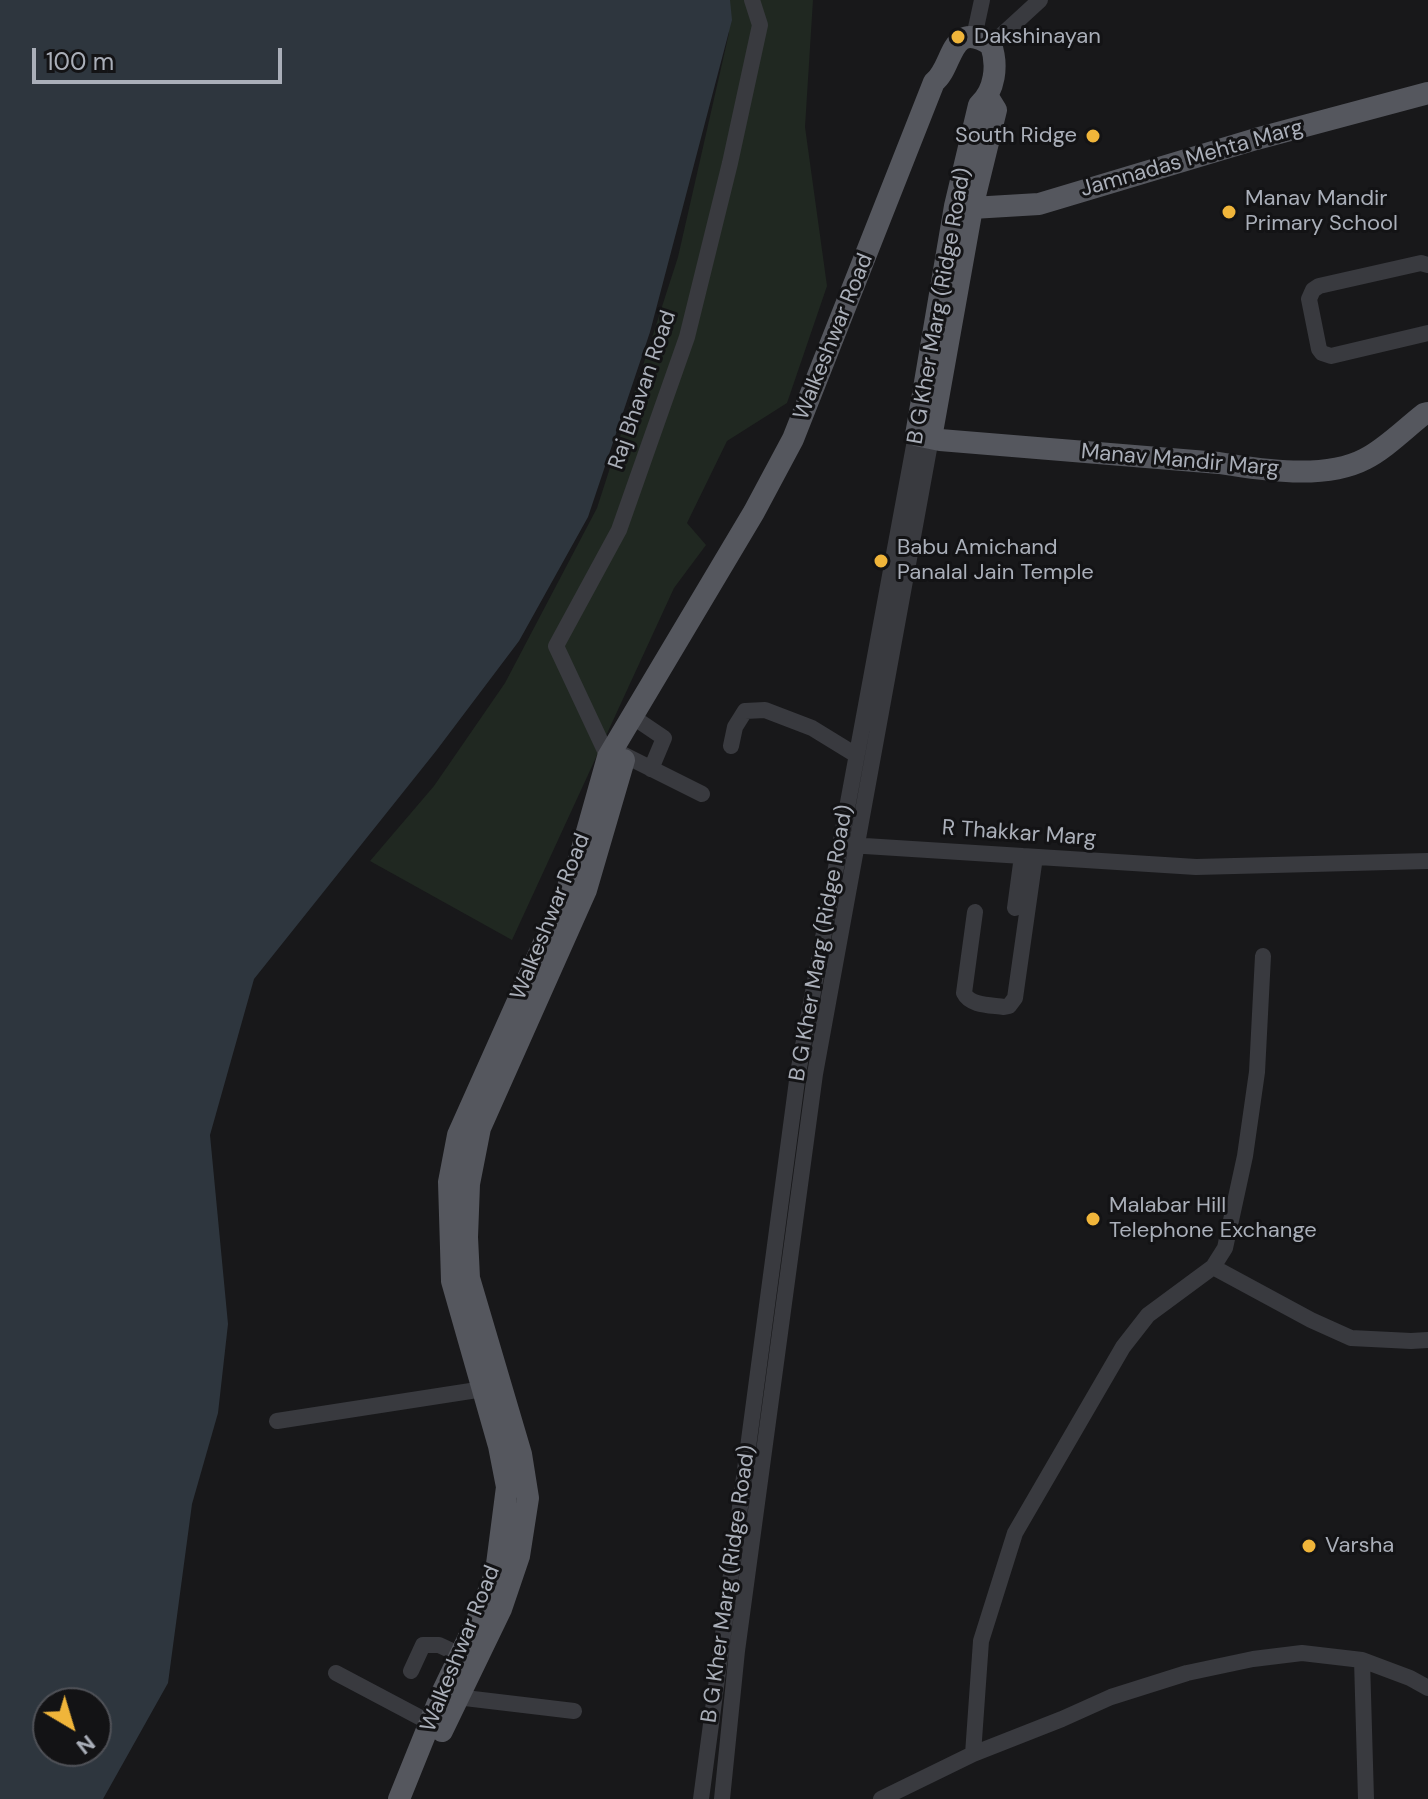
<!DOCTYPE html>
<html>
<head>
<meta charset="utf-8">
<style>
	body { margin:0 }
	#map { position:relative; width:1428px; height:1799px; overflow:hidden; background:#18181a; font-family:"DM Sans",sans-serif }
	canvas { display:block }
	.north { position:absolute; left:32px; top:1687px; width:80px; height:80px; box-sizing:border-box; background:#131315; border:2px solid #4f5157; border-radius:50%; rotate:142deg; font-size:22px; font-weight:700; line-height:32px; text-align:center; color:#aaafb9 }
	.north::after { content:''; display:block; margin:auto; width:28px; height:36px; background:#f0b53a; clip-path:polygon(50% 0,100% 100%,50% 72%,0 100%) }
	.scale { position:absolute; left:32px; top:48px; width:250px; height:36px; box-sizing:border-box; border:4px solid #aaafb9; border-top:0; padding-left:10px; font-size:24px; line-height:28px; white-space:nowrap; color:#aaafb9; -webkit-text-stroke:6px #131315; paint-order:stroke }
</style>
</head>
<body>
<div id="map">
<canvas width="1428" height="1799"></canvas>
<div class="north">N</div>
<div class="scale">100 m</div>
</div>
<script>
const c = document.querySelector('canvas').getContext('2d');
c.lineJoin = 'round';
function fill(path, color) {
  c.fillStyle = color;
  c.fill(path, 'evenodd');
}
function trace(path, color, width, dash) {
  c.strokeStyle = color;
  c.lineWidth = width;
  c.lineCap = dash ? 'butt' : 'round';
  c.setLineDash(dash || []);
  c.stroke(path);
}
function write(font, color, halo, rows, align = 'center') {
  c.font = font + ' "DM Sans",sans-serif';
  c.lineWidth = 6;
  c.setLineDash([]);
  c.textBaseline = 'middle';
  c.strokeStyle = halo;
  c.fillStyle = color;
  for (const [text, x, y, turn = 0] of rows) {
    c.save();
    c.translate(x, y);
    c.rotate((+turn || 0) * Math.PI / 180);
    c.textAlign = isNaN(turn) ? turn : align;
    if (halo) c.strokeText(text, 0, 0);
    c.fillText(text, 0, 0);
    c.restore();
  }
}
fill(new Path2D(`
	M718 0H813L805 127 827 286 787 403 727 441 687 523 706 545 674 588 512 940 370 861 434 786 505 683 597 508 678 257 729 33Z`), '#202821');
fill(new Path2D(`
	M0 0H730L732 20 650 332 588 517 519 641 436 751 254 979 210 1135 228 1324 218 1413 192 1504 168 1683 103 1799H0ZM48 1703H96V1751H48Z`), '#2e363e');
trace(new Path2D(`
	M974 37 982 0
	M991 45 1040 0
	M1428 265 1421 263 1319 286 1313 290 1309 299 1319 349 1322 353 1331 356 1428 333
	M633 717 664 738 651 769
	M731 746 735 727 745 711 765 710 812 728 856 755
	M618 752 702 794
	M615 761 608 757 556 646 619 530 687 337 730 163 760 25 752 0
	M849 845 1196 867 1428 861
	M1015 908 1022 856
	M975 912 964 993C970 1006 991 1005 1004 1007L1009 1006 1015 998 1035 857
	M1213 1267 1311 1320 1351 1338 1411 1341 1428 1340
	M277 1421 490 1388
	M1362 1660 1366 1799
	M411 1671 423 1645H439L467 1658
	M336 1673 438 1727
	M448 1696 574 1711
	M973 1754 981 1641 1015 1533 1123 1347 1148 1315 1213 1267 1225 1248 1245 1156 1257 1072 1263 956
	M701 1799 798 1073 916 435
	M722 1799 737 1651 815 1074 931 438
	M881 1799 973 1754 1062 1719 1111 1697 1187 1673 1253 1659 1302 1653 1362 1660 1410 1678 1428 1688`), '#393a3f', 16);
trace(new Path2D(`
	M955 206 972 208 1039 204 1256 139 1428 93
	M931 438 972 208 996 110 988 97
	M442 1731 501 1609 519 1556 528 1498 521 1454 469 1278 467 1237 469 1184 480 1128 586 890 624 760
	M399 1799 441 1695 480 1614 496 1572 507 1487 499 1446 452 1281 449 1182 458 1135 559 909 579 860 608 757 754 512 793 439 934 82C954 67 949 18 991 45 998 65 995 91 979 105L955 206 916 435 940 440 1219 463C1262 470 1325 480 1365 459 1384 450 1406 428 1424 414L1428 413`), '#55575e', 22);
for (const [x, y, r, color] of [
	[958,37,8,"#f0b53a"],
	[1093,136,8,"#f0b53a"],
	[1229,212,8,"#f0b53a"],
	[881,561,8,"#f0b53a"],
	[1093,1219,8,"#f0b53a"],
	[1309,1546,8,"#f0b53a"]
]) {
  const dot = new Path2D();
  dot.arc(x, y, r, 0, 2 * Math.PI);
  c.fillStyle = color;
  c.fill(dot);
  trace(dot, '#131315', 3);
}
write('22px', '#aaafb9', '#131315', [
	["Dakshinayan",974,37],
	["South Ridge",1077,136,"right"],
	["Manav Mandir",1245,199],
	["Primary School",1245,224],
	["Babu Amichand",897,548],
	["Panalal Jain Temple",897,573],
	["Malabar Hill",1109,1206],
	["Telephone Exchange",1109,1231],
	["Varsha",1325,1546]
], 'left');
write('22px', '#aaafb9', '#131315', [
	["Jamnadas Mehta Marg",1192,159,-16],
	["B G Kher Marg (Ridge Road)",940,306,-80],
	["Walkeshwar Road",834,337,-68],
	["Raj Bhavan Road",643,390,-71],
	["Manav Mandir Marg",1180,461,5],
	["R Thakkar Marg",1019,834,4],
	["Walkeshwar Road",551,917,-68],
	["B G Kher Marg (Ridge Road)",822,943,-80],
	["B G Kher Marg (Ridge Road)",729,1584,-82],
	["Walkeshwar Road",461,1649,-68]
]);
</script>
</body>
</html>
